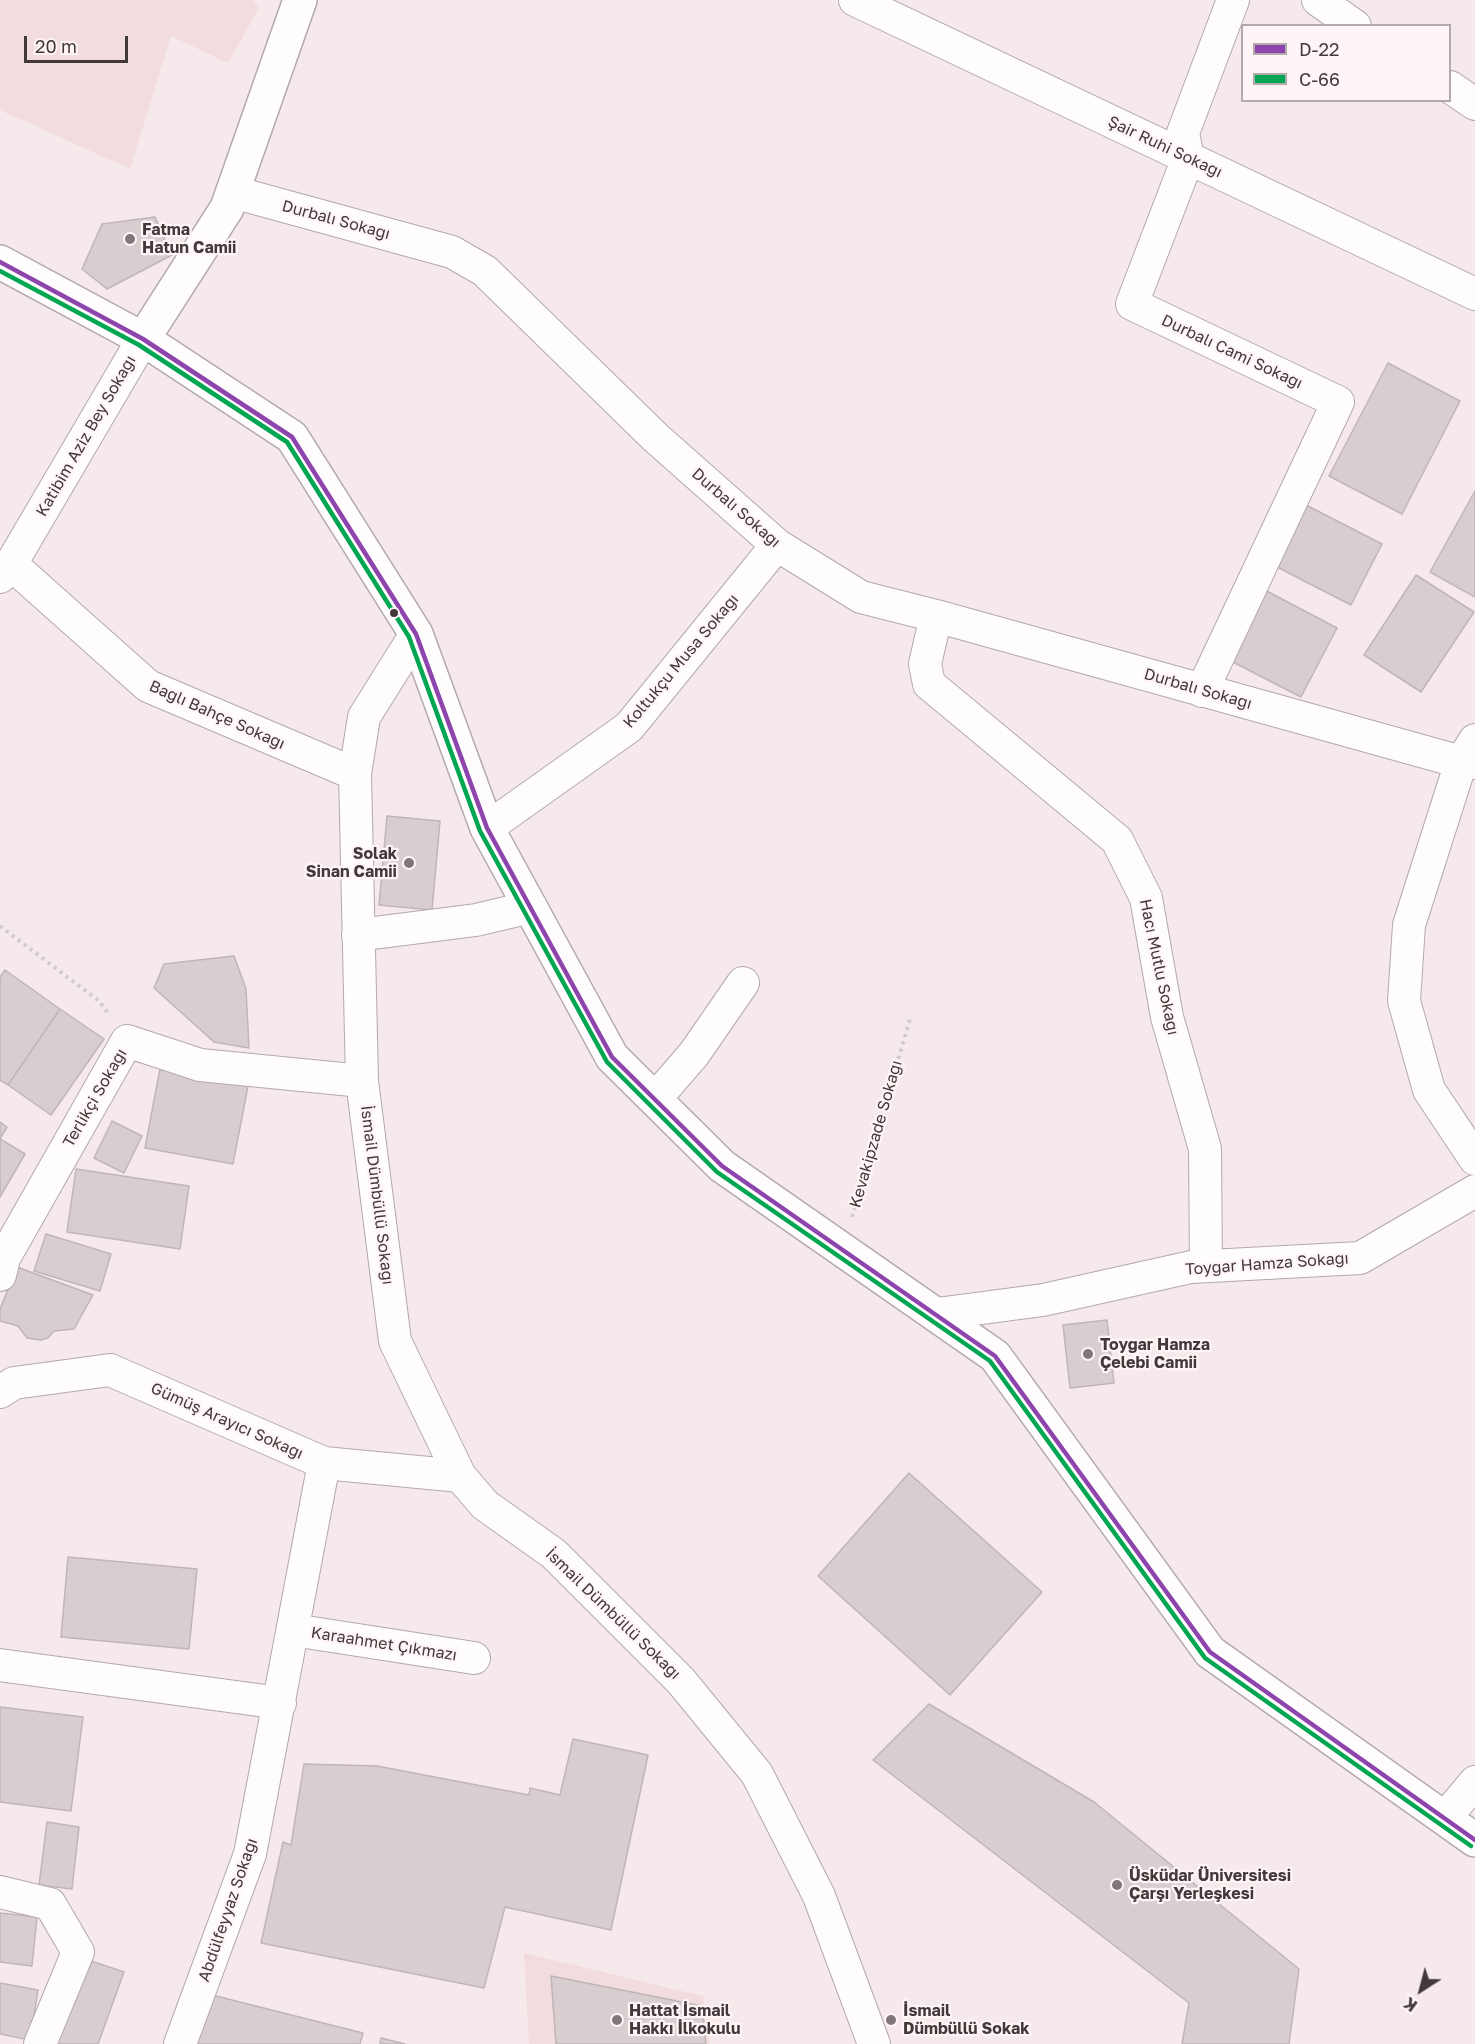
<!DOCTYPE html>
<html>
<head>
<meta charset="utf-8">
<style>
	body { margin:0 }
	#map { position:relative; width:1475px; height:2044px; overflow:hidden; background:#f6e9eb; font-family:"Golos Text",sans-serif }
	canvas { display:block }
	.legend { position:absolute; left:1241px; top:24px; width:210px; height:78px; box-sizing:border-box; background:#fff5f6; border:2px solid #b3aaab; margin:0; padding:8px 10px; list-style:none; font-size:18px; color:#42393a }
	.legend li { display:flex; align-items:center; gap:12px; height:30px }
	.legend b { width:30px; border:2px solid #b3aaab }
	.north { position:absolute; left:1391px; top:1960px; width:60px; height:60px; -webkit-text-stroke:4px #fff5f6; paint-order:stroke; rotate:216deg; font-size:16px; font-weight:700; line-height:24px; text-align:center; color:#42393a }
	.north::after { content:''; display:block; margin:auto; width:21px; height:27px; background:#42393a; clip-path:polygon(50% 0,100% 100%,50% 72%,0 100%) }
	.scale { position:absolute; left:24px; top:36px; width:104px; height:27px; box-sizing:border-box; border:3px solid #42393a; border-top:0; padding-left:8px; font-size:18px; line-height:21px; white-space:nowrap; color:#42393a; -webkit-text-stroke:4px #fff5f6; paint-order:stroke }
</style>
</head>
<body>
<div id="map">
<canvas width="1475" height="2044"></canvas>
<ul class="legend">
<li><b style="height:8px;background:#8e44ad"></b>D-22</li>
<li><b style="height:8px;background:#00a651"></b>C-66</li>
</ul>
<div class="north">K</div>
<div class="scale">20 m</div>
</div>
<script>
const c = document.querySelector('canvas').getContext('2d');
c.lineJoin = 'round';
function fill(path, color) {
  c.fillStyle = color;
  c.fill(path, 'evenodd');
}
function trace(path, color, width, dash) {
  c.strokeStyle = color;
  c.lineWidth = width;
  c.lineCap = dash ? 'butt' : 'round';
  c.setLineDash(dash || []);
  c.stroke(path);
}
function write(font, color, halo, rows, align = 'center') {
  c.font = font + ' "Golos Text",sans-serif';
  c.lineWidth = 4.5;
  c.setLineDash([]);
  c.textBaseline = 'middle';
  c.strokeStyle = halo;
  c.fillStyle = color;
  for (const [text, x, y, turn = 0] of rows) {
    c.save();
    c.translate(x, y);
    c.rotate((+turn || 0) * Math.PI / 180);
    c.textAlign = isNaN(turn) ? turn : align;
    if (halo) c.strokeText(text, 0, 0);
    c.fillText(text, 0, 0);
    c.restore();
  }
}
fill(new Path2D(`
	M0 0H253L259 8 228 63 171 36 130 169 0 110Z
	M524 1953 703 1996 710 2044H529Z`), '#f3dcdf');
const building = new Path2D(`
	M155 217 172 255 107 289 82 269 102 224Z
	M1388 363 1460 401 1402 514 1329 476Z
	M1475 491V597L1430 572Z
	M1306 505 1382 544 1351 605 1275 566Z
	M1416 575 1474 612 1421 692 1364 655Z
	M1261 588 1337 628 1301 697 1225 658Z
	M387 816 440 821 432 910 379 905Z
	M234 956 246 989 249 1048 214 1042 154 988 164 964Z
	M5 970 60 1009 8 1085 0 1080V977Z
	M60 1009 104 1039 51 1115 8 1085Z
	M160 1069 248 1086 233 1164 145 1148Z
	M112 1121 142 1136 124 1173 94 1158Z
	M0 1122 7 1127 0 1139Z
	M0 1139 25 1154 0 1197Z
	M76 1169 189 1186 180 1249 67 1232Z
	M46 1234 111 1254 100 1291 34 1271Z
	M17 1267 93 1295 74 1329 54 1331 48 1338 41 1340 27 1338 18 1326 0 1321V1309Z
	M1107 1320 1114 1383 1070 1388 1063 1325Z
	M909 1473 1042 1592 950 1695 818 1576Z
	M68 1557 197 1569 189 1649 61 1637Z
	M929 1704 1094 1802 1299 1969 1289 2044H1182L1189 2003 873 1760Z
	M0 1707 83 1717 71 1811 0 1802Z
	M573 1739 648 1755 611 1930 505 1907 484 1988 261 1943 283 1842 291 1845 304 1764 377 1766 529 1795 530 1788 560 1795Z
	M47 1822 79 1827 72 1889 39 1885Z
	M0 1913 37 1917 32 1966 0 1962Z
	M85 1959 124 1972 98 2044H54Z
	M551 1976 702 2006 706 2044H556Z
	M0 1983 38 1990 30 2040 0 2034Z
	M208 1994 363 2033 360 2044H196Z
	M381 2038 405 2044H380Z`);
fill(building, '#d8cecf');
trace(building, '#c0b5b7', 1.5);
const minor = new Path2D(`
	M855 0 1475 294
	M1318 0 1355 26
	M1450 87 1475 104
	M233 192 452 252 485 271 655 437 777 545 861 597 936 616 1461 762 1475 763
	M11 564 148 686 355 774
	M0 577 11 564 143 339
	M936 616 925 664 929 684 1117 840 1146 898 1167 1017 1205 1149 1206 1266
	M416 634 364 717 355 774 362 1081 395 1341 460 1476 485 1505 554 1554 681 1681 757 1774 819 1896 874 2044
	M1202 691 1338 402 1132 304 1188 158 1183 133 1233 0
	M1475 740 1461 762 1409 925 1404 1001 1429 1090 1475 1159
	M487 828 629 727 777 545
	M358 935 476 920 531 907
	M655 1099 694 1054 743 983
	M0 1275 4 1258 127 1041 200 1065 362 1081
	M937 1314 1043 1300 1191 1267 1360 1258 1475 1191
	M0 1392 14 1383 110 1370 324 1463 460 1476
	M293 1630 474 1658
	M0 1665 280 1703
	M1445 1818 1475 1782
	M0 1892 50 1904 78 1952 40 2044
	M180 2044 250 1854 324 1463`);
const tertiary = new Path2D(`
	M0 262 143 339 292 437 416 634 487 828 612 1057 722 1166 995 1356 1210 1652 1475 1840
	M143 339 227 208 300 0`);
trace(minor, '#b3a9ab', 34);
trace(tertiary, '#b3a9ab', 36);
trace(new Path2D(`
	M0 926 99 1001 108 1013
	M852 1217 910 1019`), '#cfcbcb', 4, [3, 4.5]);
trace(minor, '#fefcfc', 32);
trace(tertiary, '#fefcfc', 33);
trace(new Path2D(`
	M0 262 143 339 292 437 416 634 487 828 612 1057 722 1166 995 1356 1210 1652 1475 1840`), '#8e44ad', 4.5);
trace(new Path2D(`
	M0 271 139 345 287 442 409 637 480 831 607 1062 717 1172 990 1361 1205 1658 1471 1846`), '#00a651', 4.5);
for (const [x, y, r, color] of [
	[130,239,6,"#817778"],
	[394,613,5,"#42393a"],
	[409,863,6,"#817778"],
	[1088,1354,6,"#817778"],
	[1117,1885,6,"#817778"],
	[617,2020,6,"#817778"],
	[891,2020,6,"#817778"]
]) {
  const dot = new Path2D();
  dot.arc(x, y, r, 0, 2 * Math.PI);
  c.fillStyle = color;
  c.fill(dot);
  trace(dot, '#fff5f6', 2);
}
write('16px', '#42393a', '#fff5f6', [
	["Şair Ruhi Sokağı",1165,147,25],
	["Durbalı Sokağı",336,220,15],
	["Durbalı Cami Sokağı",1232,352,25],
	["Katibim Aziz Bey Sokağı",86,436,-60],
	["Durbalı Sokağı",736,508,41],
	["Koltukçu Musa Sokağı",681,661,-50],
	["Durbalı Sokağı",1198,689,16],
	["Bağlı Bahçe Sokağı",217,715,24],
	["Hacı Mutlu Sokağı",1159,967,78],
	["Terlikçi Sokağı",95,1098,-60],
	["Kevakipzade Sokağı",876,1134,-74],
	["İsmail Dümbüllü Sokağı",377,1195,83],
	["Toygar Hamza Sokağı",1267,1264,-4],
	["Gümüş Arayıcı Sokağı",227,1421,24],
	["İsmail Dümbüllü Sokağı",613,1614,44],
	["Karaahmet Çıkmazı",384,1644,9],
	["Abdülfeyyaz Sokağı",228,1910,-71]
]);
write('bold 16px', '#42393a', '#fff5f6', [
	["Fatma",142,230],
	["Hatun Camii",142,248],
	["Solak",397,854,"right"],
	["Sinan Camii",397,872,"right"],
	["Toygar Hamza",1100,1345],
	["Çelebi Camii",1100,1363],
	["Üsküdar Üniversitesi",1129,1876],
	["Çarşı Yerleşkesi",1129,1894],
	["Hattat İsmail",629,2011],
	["Hakkı İlkokulu",629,2029],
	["İsmail",903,2011],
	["Dümbüllü Sokak",903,2029]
], 'left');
</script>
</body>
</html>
